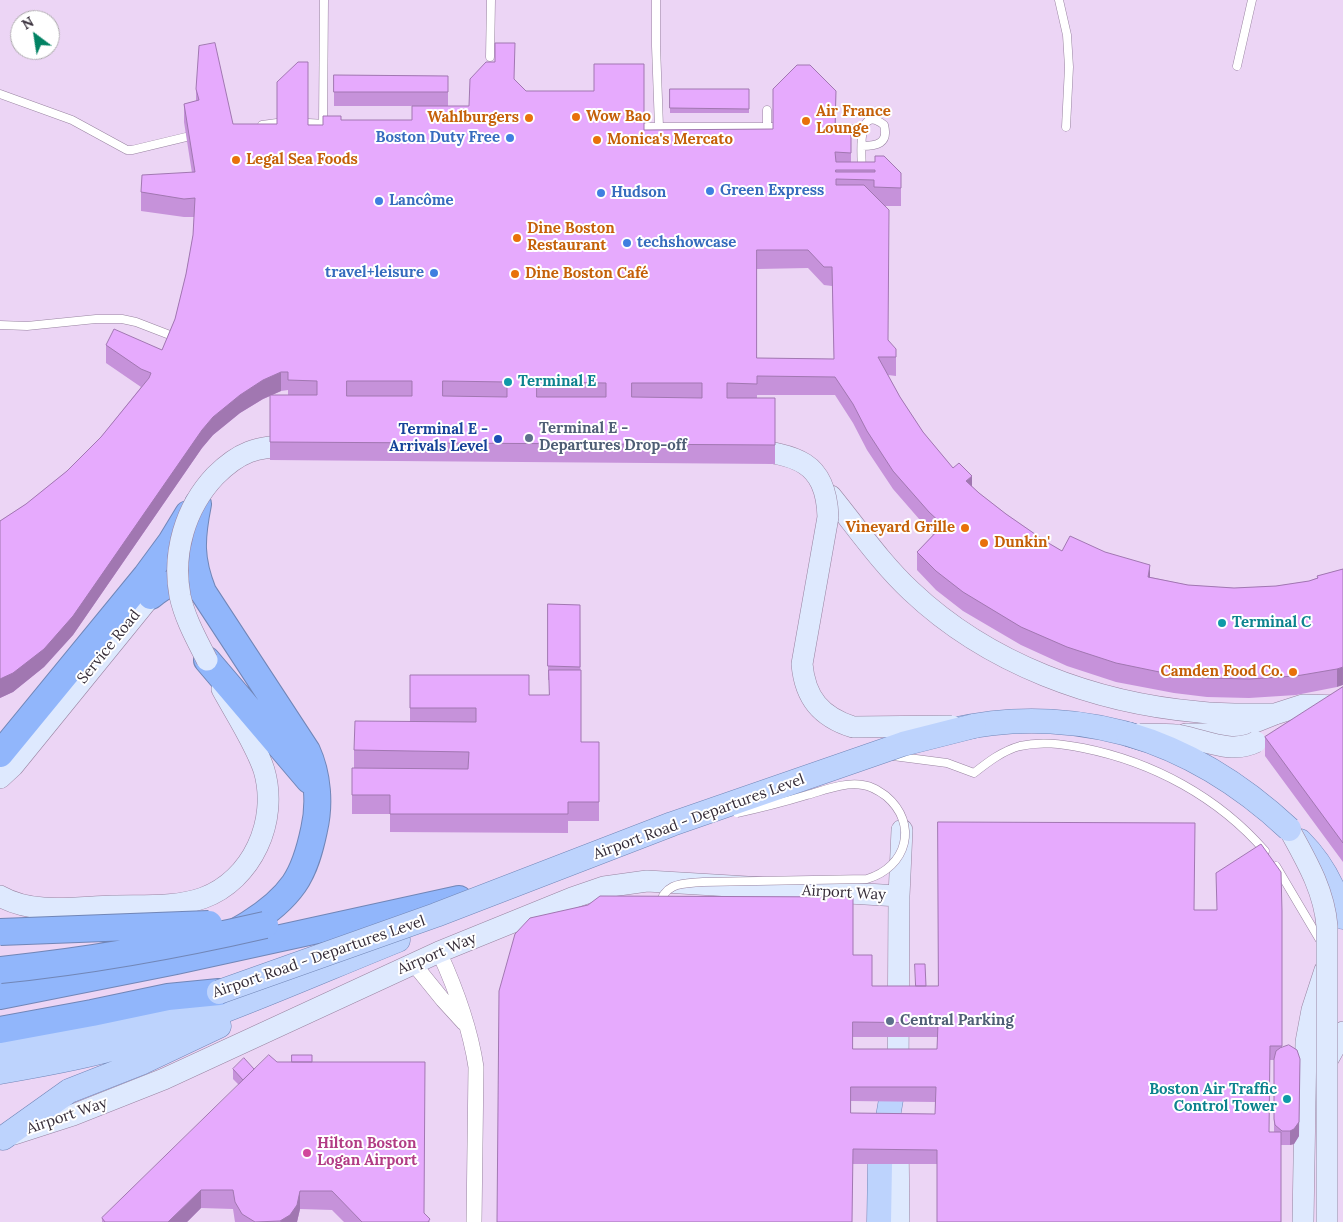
<!DOCTYPE html>
<html>
<head>
<meta charset="utf-8">
<style>
	body { margin:0 }
	#map { position:relative; width:1343px; height:1222px; overflow:hidden; background:#ecd5f5; font-family:Lora,serif }
	canvas { display:block }
	.north { position:absolute; left:10px; top:10px; width:50px; height:50px; box-sizing:border-box; background:#fff; border:1px solid #aeabaf; border-radius:50%; rotate:329deg; font-size:14px; font-weight:700; line-height:20px; text-align:center; color:#352c38 }
	.north::after { content:''; display:block; margin:auto; width:18px; height:22px; background:#028263; clip-path:polygon(50% 0,100% 100%,50% 72%,0 100%) }
</style>
</head>
<body>
<div id="map">
<canvas width="1343" height="1222"></canvas>
<div class="north">N</div>
</div>
<script>
const c = document.querySelector('canvas').getContext('2d');
c.lineJoin = 'round';
function trace(path, color, width, dash) {
  c.strokeStyle = color;
  c.lineWidth = width;
  c.lineCap = dash ? 'butt' : 'round';
  c.setLineDash(dash || []);
  c.stroke(path);
}
function fill(path, color) {
  c.fillStyle = color;
  c.fill(path, 'evenodd');
}
function write(font, color, halo, rows, align = 'center') {
  c.font = font + ' Lora,serif';
  c.lineWidth = 4;
  c.setLineDash([]);
  c.textBaseline = 'middle';
  c.strokeStyle = halo;
  c.fillStyle = color;
  for (const [text, x, y, turn = 0] of rows) {
    c.save();
    c.translate(x, y);
    c.rotate((+turn || 0) * Math.PI / 180);
    c.textAlign = isNaN(turn) ? turn : align;
    if (halo) c.strokeText(text, 0, 0);
    c.fillText(text, 0, 0);
    c.restore();
  }
}
const lane = new Path2D(`
	M656 0V46L659 127
	M1059 0 1067 35 1069 67 1066 127
	M490 57 491 0
	M1237 66 1252 0
	M0 94 72 120 127 150H132L186 137
	M767 110V127
	M308 123 326 124
	M323 124 324 0
	M262 125 277 123
	M647 127H773
	M836 129H862
	M862 172C862 158 855 102 884 125 889 144 876 146 862 146
	M0 325 27 326 96 319H122L136 322 175 337
	M893 756 947 763 974 773C988 762 1002 751 1020 746 1041 741 1062 744 1083 748 1153 762 1218 797 1265 851
	M1276 866 1321 942`);
const street = new Path2D(`
	M439 952C456 989 470 1027 476 1067L474 1222
	M413 963 443 1000 464 1023`);
const secondary = new Path2D(`
	M831 496C857 528 881 563 911 591 988 664 1095 703 1199 712 1224 715 1249 714 1275 714
	M1186 734H1215L1235 730 1275 714 1303 705 1343 706
	M0 778 13 766 151 596 158 582
	M0 896C33 915 76 907 112 906 141 905 175 908 203 898 252 880 279 821 264 770 256 745 235 713 222 689
	M1327 1061 1343 1032
	M898 1077 899 896 902 830
	M14 1134 73 1115 164 1079 439 952 572 898 604 887 647 881 899 896
	M898 1135 899 1222
	M1303 1222 1306 1042 1312 1010 1325 970`);
const primary = new Path2D(`
	M953 730C1017 715 1085 719 1147 740
	M1300 841C1321 862 1335 888 1343 917
	M0 1051C68 1041 132 1023 196 1000
	M0 1072C35 1066 70 1060 104 1051 205 1023 301 979 398 940
	M3 1138 69 1091 143 1062 219 1026
	M879 1222 880 1164 896 1070`);
const highway = new Path2D(`
	M151 596C166 583 184 575 201 590
	M207 660 309 780
	M0 754 146 576 171 542 188 514
	M176 961C215 942 268 921 294 884 305 868 310 849 314 830 320 805 318 775 307 751L203 592C190 559 191 539 198 504
	M0 996 176 961 459 899
	M0 1030 92 1013 168 997 219 992`);
trace(lane, '#9883a0', 9);
trace(street, '#9883a0', 16);
trace(secondary, '#9883a0', 22);
trace(primary, '#7186b7', 25);
trace(highway, '#7186b7', 28);
trace(lane, '#fff', 8);
trace(street, '#fff', 15);
trace(secondary, '#dee9fe', 21);
trace(primary, '#bdd3fd', 24);
trace(highway, '#91b6fb', 26);
const laneBridge = new Path2D(`
	M659 906C665 882 682 884 703 882L867 879C907 867 919 824 886 796 879 791 872 786 863 785 844 782 825 790 807 795 784 802 761 808 737 813`);
const secondaryBridge = new Path2D(`
	M746 449C795 455 826 460 828 517L802 664C805 698 821 717 853 727L952 726
	M207 660C197 640 185 619 180 596 172 553 185 508 215 476 225 466 236 457 249 452 264 446 280 446 295 445
	M1139 734C1153 735 1169 733 1182 736 1207 741 1232 754 1256 742
	M1289 829C1306 860 1324 890 1327 926V1222`);
const primaryBridge = new Path2D(`
	M1128 734C1190 752 1242 785 1289 829
	M219 992 436 915 672 824 903 744 974 726`);
const highwayBridge = new Path2D(`
	M0 932 209 924
	M0 970C89 961 178 945 265 925`);
trace(laneBridge, '#9883a0', 9, []);
trace(secondaryBridge, '#9883a0', 22, []);
trace(primaryBridge, '#7186b7', 25, []);
trace(highwayBridge, '#7186b7', 28, []);
trace(laneBridge, '#fff', 8);
trace(secondaryBridge, '#dee9fe', 21);
trace(primaryBridge, '#bdd3fd', 24);
trace(highwayBridge, '#91b6fb', 26);
fill(new Path2D(`
	M334 75 448 76V106H469L514 80 526 91 644 130 773 129 836 91V129L851 130V162L901 173V206H885L888 340 896 357V376L888 375 900 397 923 432 953 468 979 493 1006 514 1045 541 1062 551 1150 577 1188 585 1234 588 1276 586 1309 581 1317 578V576L1343 569 1337 687 1296 695 1249 698 1207 697 1174 693 1116 682 1067 666 1021 645 963 611 936 590 917 570V552L933 535 893 489 867 450 853 423 835 395H757V398H775V464L270 460V396L263 399 240 413 213 435 202 448 73 635 44 667 13 692 0 698V521L26 504 67 471 101 437 141 387 106 363V345L162 350 175 319 186 274 193 235 194 217H184L141 211V192L192 173 184 122V104L196 101V89L233 124 323 125 341 120H412V106H334ZM808 268 824 285 832 286 834 359 757 358V269ZM288 390V395H272L281 391Z
	M670 89H749V113H670Z
	M548 604 580 605 581 742H599V821H568V833L390 832V814H352V768H354V750L410 722V675L529 695H549V680H548Z
	M1343 687V862L1265 756V737Z
	M1194 910 1282 911V1047L1299 1136 1294 1144 1290 1145H1281L937 1164H853L497 1222 853 955 872 986H938ZM853 1037H938L937 1049H853ZM1270 1060H1274V1132H1269ZM851 1101 935 1102V1114L851 1113Z
	M277 1062H312L430 1222H344L332 1210 300 1209 297 1222H235L233 1209 201 1208 187 1222H102V1218L239 1085 233 1079V1069H254Z`), '#c692da');
fill(new Path2D(`
	M281 372V391L263 399 240 413 213 435 202 448 73 635 44 667 13 692 0 698V679L202 430 213 417 240 395 263 380Z
	M972 476V494L966 481Z
	M1150 565V584L1148 577Z
	M1343 667V685L1337 687V669Z
	M1300 1059 1299 1136 1294 1144 1290 1145V1131Z
	M201 1190V1208L187 1222H168Z
	M300 1191V1209L297 1222H280Z`), '#a177b1');
const building = new Path2D(`
	M215 43 233 124H277V82L298 62H308V125H323V116H341V120H412V106H469L470 79 486 62H495V43H515L514 79 526 91H594V64H644V130L773 129V89L797 65H810L836 91 835 129 851 130V153L835 152 836 162H875V156H884L901 173V188L874 187V180L836 179V185H864L889 210 888 340 896 349V357H878L900 397 923 432 953 468 959 463 972 476 966 481 979 493 1006 514 1045 541 1062 551 1070 536 1105 552 1150 565 1148 577 1188 585 1234 588 1276 586 1309 581 1318 578 1317 576 1343 569V667L1337 669 1296 676 1249 679 1207 678 1174 675 1116 663 1067 647 1021 627 963 592 936 571 917 552 943 525 929 512 893 471 867 431 853 404 835 377 757 376V384L727 383V398H775V445L270 442V395H317V381L288 380V372H281L263 380 240 395 213 417 202 430 73 616 44 649 13 673 0 679V521L26 504 67 471 101 437 149 378 151 373 141 369 106 345 114 329 162 350 175 319 186 274 193 235 195 198 184 199 141 192 142 175 195 172 184 104 199 100 196 89 199 46ZM836 170H875V172H836ZM757 250H808L824 267H832L834 359 757 358ZM347 381H412V396H347ZM443 381 507 382V397L443 396ZM537 382 606 383V397H537ZM632 383H702V398L632 397Z
	M334 75 448 76V92H334Z
	M670 89H749V109L670 108Z
	M548 604 580 605V667L548 666Z
	M549 670H581V742H599V802H568V814H390V795H352V768L468 769 469 752 354 750 355 721 476 722V708H410V675H529V695H549Z
	M1343 687V843L1265 737Z
	M938 822 1195 823 1194 910H1217L1216 873 1261 844 1281 872 1282 911V1046H1270L1269 1132H1281V1222H937V1150L853 1149 852 1222H497L499 991 515 934 530 918 588 905 600 896 853 897V955H872V986H938ZM853 1022 938 1023 937 1049H853ZM851 1087H936L935 1114 851 1113Z
	M915 964H925L926 986H916Z
	M1289 1045 1297 1050 1300 1059 1299 1122 1294 1129 1290 1131H1282L1275 1125 1274 1119V1059L1276 1051 1280 1048Z
	M269 1055 277 1062H425L424 1213 430 1219 428 1222H362L332 1191H300L297 1205 290 1215 280 1221 255 1222 242 1214 235 1202 233 1190H201L168 1222H105L102 1218Z
	M292 1055H312V1062H292Z
	M244 1058 254 1069 243 1080 233 1069Z`);
fill(building, '#e6aafd');
trace(building, '#a177b1', 1);
for (const [x, y, r, color] of [
	[576,117,5,"#e8710a"],
	[529,118,5,"#e8710a"],
	[806,121,5,"#e8710a"],
	[510,138,5,"#3f7fe0"],
	[597,140,5,"#e8710a"],
	[236,160,5,"#e8710a"],
	[710,191,5,"#3f7fe0"],
	[601,193,5,"#3f7fe0"],
	[379,201,5,"#3f7fe0"],
	[517,238,5,"#e8710a"],
	[627,243,5,"#3f7fe0"],
	[434,273,5,"#3f7fe0"],
	[515,274,5,"#e8710a"],
	[508,382,5,"#0f9aa8"],
	[529,438,5,"#5c6f8a"],
	[498,439,5,"#1a4fb4"],
	[965,528,5,"#e8710a"],
	[984,543,5,"#e8710a"],
	[1222,623,5,"#0f9aa8"],
	[1293,672,5,"#e8710a"],
	[890,1021,5,"#5c6f8a"],
	[1287,1099,5,"#0f9aa8"],
	[307,1153,5,"#d1479c"]
]) {
  const dot = new Path2D();
  dot.arc(x, y, r, 0, 2 * Math.PI);
  c.fillStyle = color;
  c.fill(dot);
  trace(dot, '#fff', 2);
}
write('bold 15px', '#c56008', '#fff', [
	["Air France",816,112],
	["Lounge",816,129],
	["Wow Bao",586,117],
	["Wahlburgers",519,118,"right"],
	["Monica's Mercato",607,140],
	["Legal Sea Foods",246,160],
	["Dine Boston",527,229],
	["Restaurant",527,246],
	["Dine Boston Café",525,274],
	["Vineyard Grille",955,528,"right"],
	["Dunkin'",994,543],
	["Camden Food Co.",1283,672,"right"]
], 'left');
write('bold 15px', '#366cbe', '#fff', [
	["Boston Duty Free",500,138,"right"],
	["Green Express",720,191],
	["Hudson",611,193],
	["Lancôme",389,201],
	["techshowcase",637,243],
	["travel+leisure",424,273,"right"]
], 'left');
write('bold 15px', '#0d838f', '#fff', [
	["Terminal E",518,382],
	["Terminal C",1232,623],
	["Boston Air Traffic",1277,1090,"right"],
	["Control Tower",1277,1107,"right"]
], 'left');
write('bold 15px', '#4e5e75', '#fff', [
	["Terminal E -",539,429],
	["Departures Drop-off",539,446],
	["Central Parking",900,1021]
], 'left');
write('bold 15px', '#164399', '#fff', [
	["Terminal E -",488,430],
	["Arrivals Level",488,447]
], 'right');
write('15px', '#352c38', '#fff', [
	["Service Road",109,647,-51],
	["Airport Road - Departures Level",699,817,-20],
	["Airport Way",844,893,3],
	["Airport Way",437,954,-23],
	["Airport Road - Departures Level",319,957,-19],
	["Airport Way",67,1116,-19]
]);
write('bold 15px', '#b23c85', '#fff', [
	["Hilton Boston",317,1144],
	["Logan Airport",317,1161]
], 'left');
</script>
</body>
</html>
